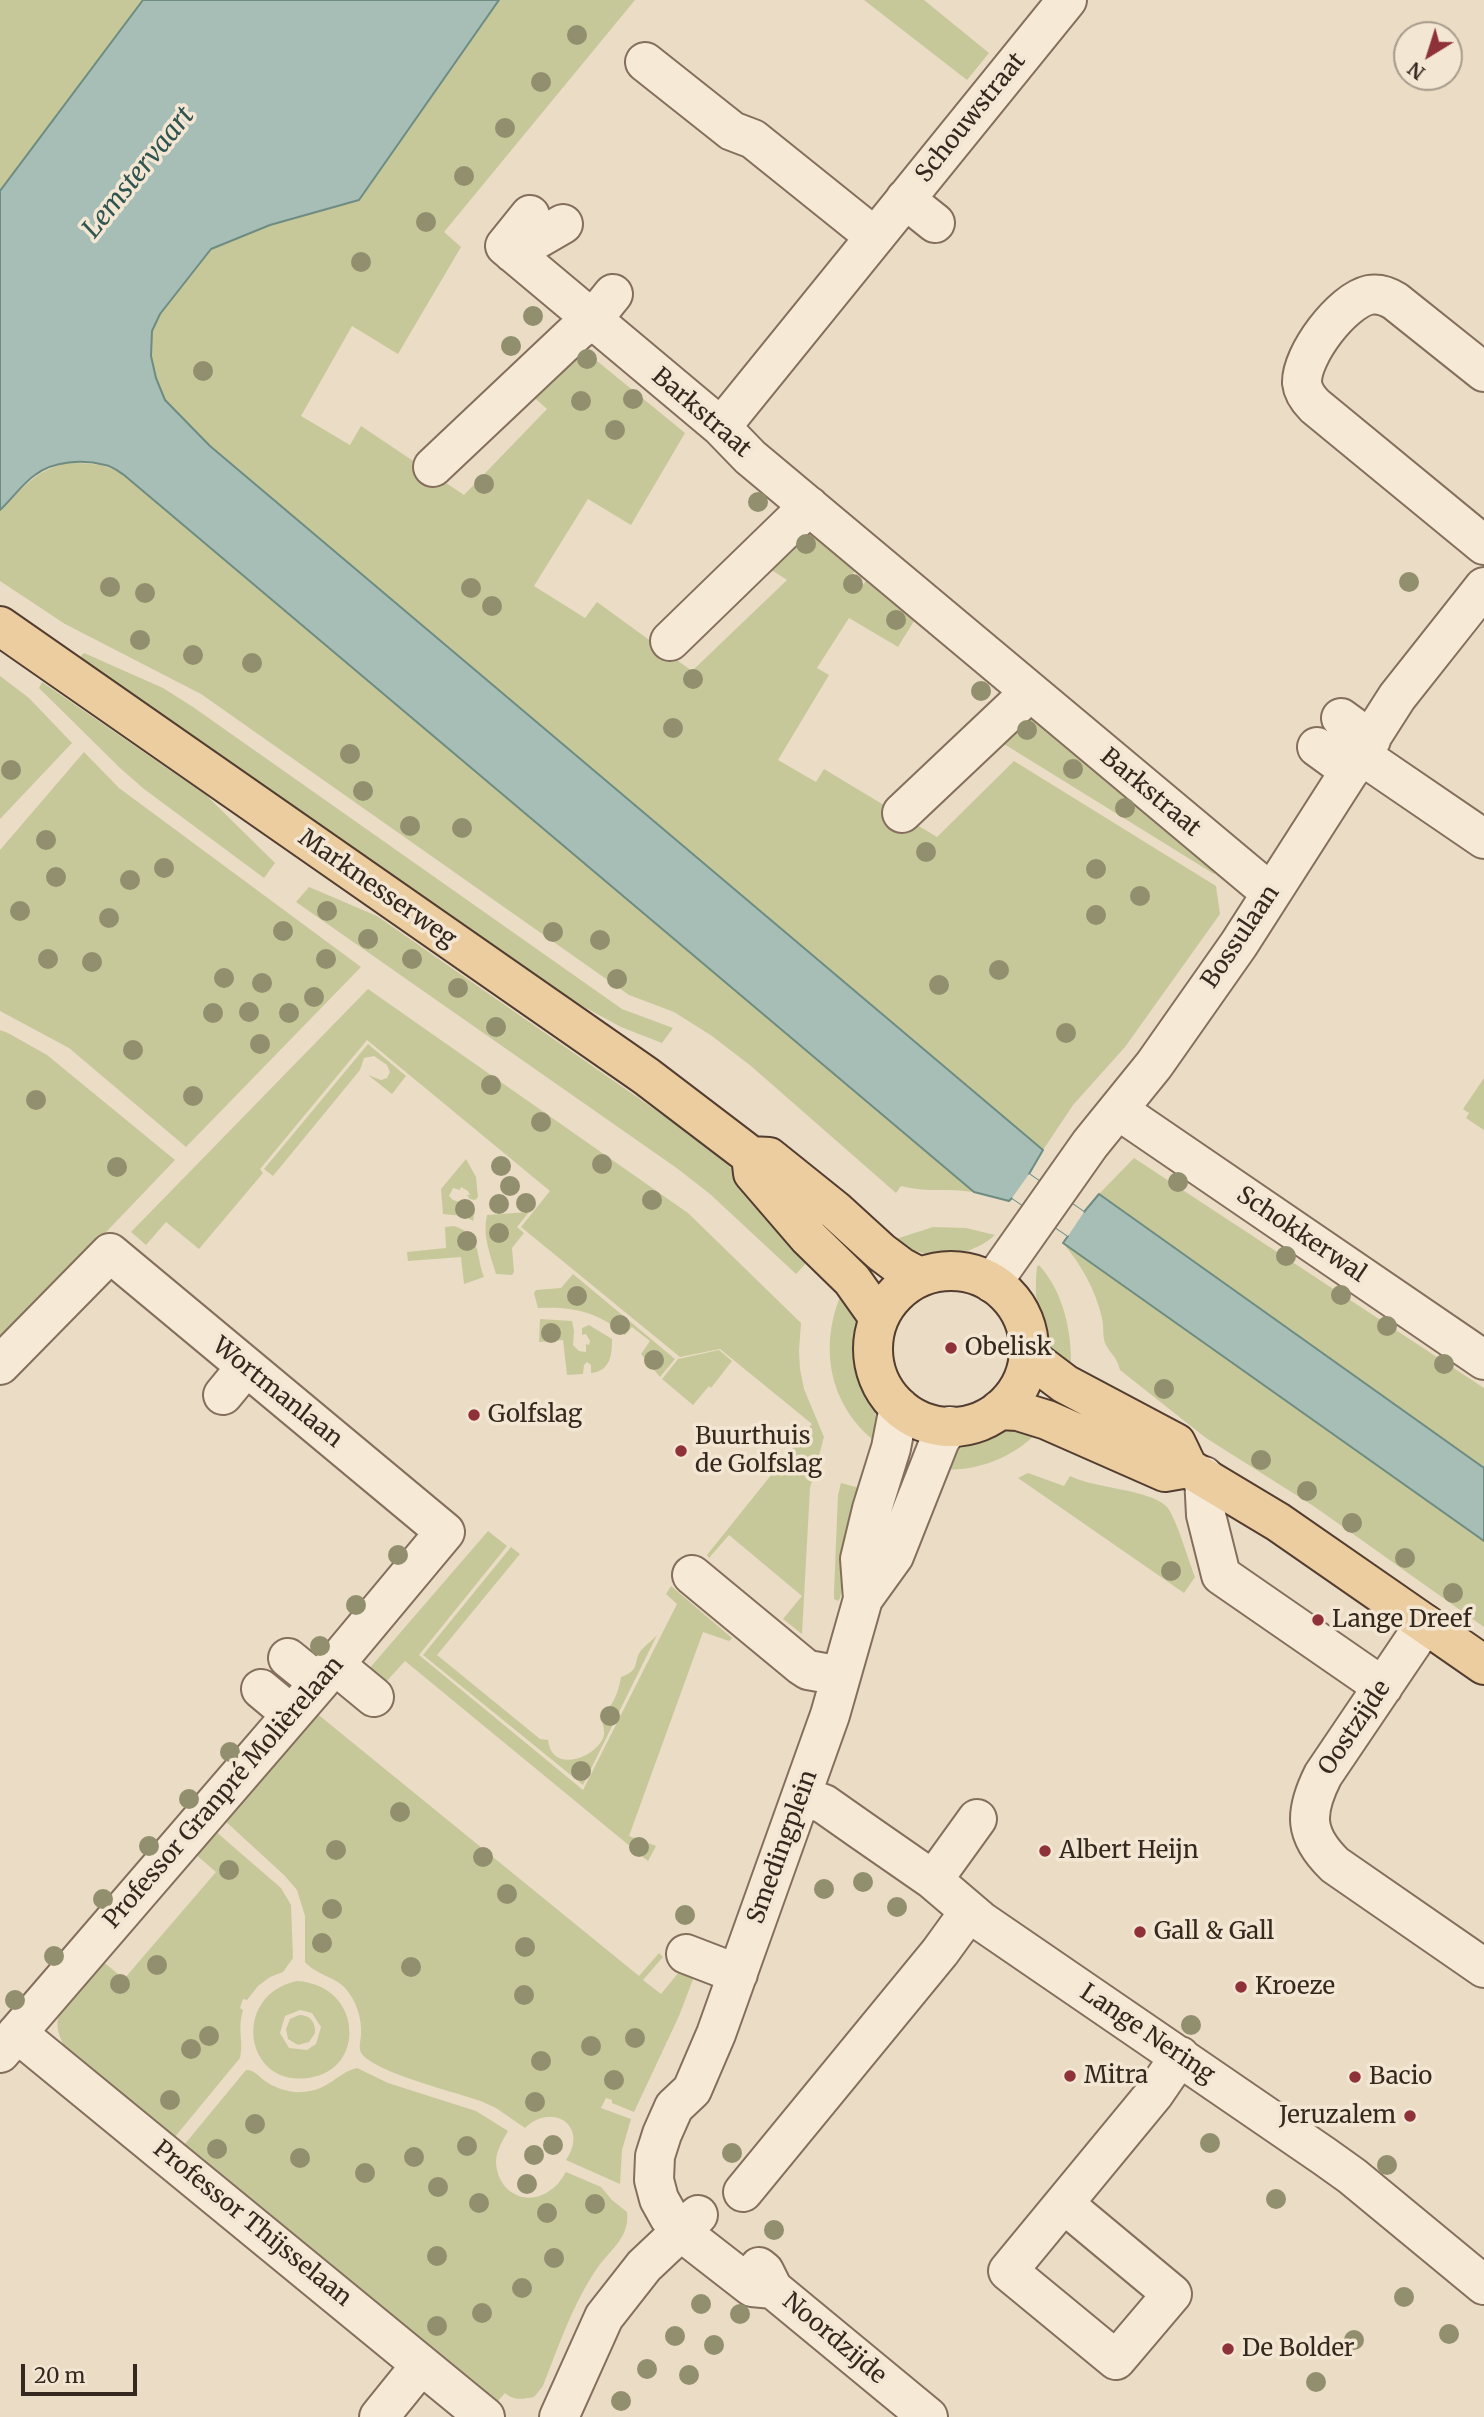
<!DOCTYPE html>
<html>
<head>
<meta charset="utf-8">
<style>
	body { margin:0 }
	#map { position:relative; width:1484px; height:2417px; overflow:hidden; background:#ebdcc5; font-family:Merriweather,serif }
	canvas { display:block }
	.north { position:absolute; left:1393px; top:21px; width:70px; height:70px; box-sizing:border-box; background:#f3e7d4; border:2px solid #a79b8c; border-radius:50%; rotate:218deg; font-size:19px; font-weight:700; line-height:28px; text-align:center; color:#35281f }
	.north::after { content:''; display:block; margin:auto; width:24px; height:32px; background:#8e3139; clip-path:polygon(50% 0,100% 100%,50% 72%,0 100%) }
	.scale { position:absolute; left:21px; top:2364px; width:116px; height:32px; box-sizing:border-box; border:4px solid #35281f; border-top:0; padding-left:9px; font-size:21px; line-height:24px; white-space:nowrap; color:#35281f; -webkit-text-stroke:5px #f3e7d4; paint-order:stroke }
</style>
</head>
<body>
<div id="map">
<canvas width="1484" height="2417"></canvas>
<div class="north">N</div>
<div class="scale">20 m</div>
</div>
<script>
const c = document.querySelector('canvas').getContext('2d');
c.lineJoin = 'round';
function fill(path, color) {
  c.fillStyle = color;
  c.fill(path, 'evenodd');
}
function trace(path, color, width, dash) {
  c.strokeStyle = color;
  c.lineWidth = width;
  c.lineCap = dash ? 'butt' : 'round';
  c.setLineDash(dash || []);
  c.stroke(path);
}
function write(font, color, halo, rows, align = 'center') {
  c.font = font + ' Merriweather,serif';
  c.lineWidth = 7;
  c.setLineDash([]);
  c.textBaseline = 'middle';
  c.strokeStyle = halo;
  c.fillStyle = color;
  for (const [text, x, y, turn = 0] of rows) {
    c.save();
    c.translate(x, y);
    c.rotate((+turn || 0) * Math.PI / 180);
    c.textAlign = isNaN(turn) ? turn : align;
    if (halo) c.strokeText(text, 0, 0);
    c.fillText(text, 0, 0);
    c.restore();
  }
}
fill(new Path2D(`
	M0 0H143L0 191Z
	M499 0H635L444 232 461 247 398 354 352 326 301 416 350 445 361 426 464 495 547 409 529 393 580 347 685 433 631 525 588 499 534 586 585 618 597 602 692 671 787 580 762 564 805 523 858 567 851 576 862 586 866 581 914 621 898 647 849 618 817 668 829 675 778 760 816 782 824 769 937 837 1014 761 1216 886 1220 914 1125 1047 1073 1105 1043 1150 210 446 165 400 156 378 151 356 152 331 160 314 211 249 270 225 359 200Z
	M864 0H924L989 53 967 80Z
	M68 463C111 463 116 468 149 494L974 1192C949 1188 926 1193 901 1186L896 1193 751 1066 712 1036 674 1012 629 995 201 694 65 624 0 581V510C25 487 33 471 68 463Z
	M84 653 163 688 193 707 622 1009 673 1028 662 1043 621 1027 562 995 80 657Z
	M0 676 29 698 72 743 0 819Z
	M42 682 206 795 275 863 264 878 144 789 120 768 39 688Z
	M1027 708 1218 869 1214 874 996 739Z
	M84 752 119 788 361 967 186 1147 69 1048 0 1011V850Z
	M309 887 377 916 703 1143 722 1158 811 1258 796 1274 710 1194 678 1169 296 902Z
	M368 989 688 1213 801 1323 799 1351 800 1369 804 1389 824 1437 810 1488 802 1634 783 1619 802 1596 729 1535 709 1558 707 1555 812 1424 720 1349 680 1357 521 1227 550 1191 367 1040 260 1169 263 1173 199 1249 166 1222 146 1245 131 1232Z
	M0 1030 8 1033 47 1055 175 1160 0 1343Z
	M368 1044 406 1076 392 1094 368 1075 381 1080 387 1078 390 1072 387 1065 374 1056 364 1058 360 1070 273 1176 264 1169Z
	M1484 1078V1130L1466 1118 1469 1113 1463 1109Z
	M1134 1158 1484 1388V1468L1099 1194Z
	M466 1159 476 1177 478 1197 475 1200 470 1199 467 1195H470L468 1191 461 1187 460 1190 453 1188 449 1196 453 1200 469 1205 475 1210 473 1221 464 1216 443 1214 441 1189Z
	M529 1212 517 1227 524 1233 512 1248 514 1272 512 1275 496 1274C490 1254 482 1235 487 1215Z
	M454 1226C482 1235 475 1253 484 1277L464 1284 461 1257 408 1261 407 1252 446 1248 445 1227Z
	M933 1227 966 1228 995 1235C968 1260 922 1261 893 1240Z
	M1063 1243 1484 1541V1627L1315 1507 1206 1438 1120 1370C1117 1357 1112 1356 1106 1345 1102 1338 1104 1326 1102 1318 1095 1289 1082 1266 1063 1243Z
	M1039 1265C1064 1293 1072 1332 1071 1369 1038 1346 1033 1303 1037 1267Z
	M573 1274 675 1359 660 1377 641 1354 650 1341 632 1327 625 1335C599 1312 572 1306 538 1308L534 1293 536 1290 561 1288Z
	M843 1290C849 1302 857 1313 858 1326 860 1338 857 1351 859 1364 864 1396 881 1406 877 1443 828 1405 818 1345 843 1290Z
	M540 1319 572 1321 574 1331 573 1345 579 1351 586 1352V1344L589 1345 590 1341 586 1334 582 1335V1328L589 1325 612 1339C612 1356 610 1371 591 1373V1365L587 1362 584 1365 583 1374 567 1375 563 1340 539 1342Z
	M719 1350 732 1361 711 1388 709 1386 693 1405 662 1379 678 1359Z
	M1014 1428 1037 1433C1013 1457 977 1472 943 1469 964 1440 978 1432 1014 1428Z
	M1028 1473 1064 1486 1070 1476C1096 1489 1150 1489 1167 1507 1176 1517 1189 1562 1195 1577L1184 1593 1018 1478Z
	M841 1483 863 1489 840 1598 838 1601 834 1599V1591L838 1495Z
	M488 1531 507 1546 419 1655 583 1790 677 1604 666 1594 671 1586 732 1638 729 1641 703 1632 629 1836 656 1846 648 1861 405 1661 385 1683 368 1670Z
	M511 1547 520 1554 437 1655 540 1739 548 1740C551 1771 588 1761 601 1742 608 1733 601 1726 603 1716 603 1713 607 1711 609 1708 616 1698 619 1689 621 1677 641 1670 633 1662 640 1652 644 1646 652 1641 657 1635L583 1785 423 1655Z
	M315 1712 639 1976 659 1953 663 1957 643 1980 661 1994 679 1972 695 1974 679 2016 634 2112 612 2103V2100L606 2098 601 2108 631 2119 622 2150 620 2184 566 2160C590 2125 551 2102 525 2128L496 2108 483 2102C461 2093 365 2071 360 2050 359 2045 361 2039 361 2034 362 2018 356 2000 345 1988 334 1976 316 1975 305 1962V1916L297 1890 285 1876 223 1819Z
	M214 1830 281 1888 291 1905 293 1958 283 1972 270 1977 258 1986 247 2000 243 1999 240 2008 243 2010C237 2030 244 2041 240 2058L174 2138 63 2044C58 2033 55 2024 60 2012L101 1960 124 1979 216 1872 194 1853Z
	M297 1981C363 1985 367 2071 308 2078 244 2087 231 1995 297 1981ZM300 2010 312 2013 321 2027 316 2044 307 2050 289 2048 280 2033 285 2016Z
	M299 2015C310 2015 316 2022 315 2033L309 2042 298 2045 288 2039 286 2029 290 2019Z
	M357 2068 388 2083 476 2111 508 2131C503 2140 496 2151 496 2162 497 2192 527 2209 552 2189 558 2185 562 2178 566 2172L601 2187 612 2200 627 2212C630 2237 611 2249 598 2267 573 2303 559 2345 543 2386L534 2397C522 2399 514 2401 505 2393L497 2402 184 2145 246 2070C255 2070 258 2076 265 2081 275 2088 289 2093 302 2092 329 2091 338 2072 357 2068Z`), '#c6c89a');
const water = new Path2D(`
	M143 0H499L359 200 270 225 211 249 160 314 152 331 151 356 156 378 165 400 210 446 1043 1150 1029 1174 1084 1212 1099 1194 1484 1468V1541L1063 1243 1068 1236 1012 1198 1009 1201 974 1192 124 475C118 471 112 466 105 465 83 459 53 461 35 475 23 483 11 500 0 510V191Z`);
fill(water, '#a6beb5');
trace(water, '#6e8c82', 2);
fill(new Path2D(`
	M1029 1174 1084 1212 1068 1236 1012 1198Z`), '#ebdcc5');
const minor = new Path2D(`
	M645 62 732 131 753 139 875 237
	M905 199 935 223
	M530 215 505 246 721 427 750 457 1271 893
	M513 253 563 224
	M1484 372 1395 301C1387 296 1379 293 1369 295 1342 301 1301 355 1302 383 1303 392 1309 400 1315 406L1484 545
	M721 427 1067 0
	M433 467 577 331 592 320 613 294
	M670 641 809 506
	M1341 718 1371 740
	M1317 747 1350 771
	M1361 755 1484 839
	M902 813 1030 692
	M1118 1110 1484 1360
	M992 1283 1090 1144 1154 1065 1239 944 1397 697 1484 587
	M0 1365 110 1253 445 1532 319 1683 0 2053
	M223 1395 246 1367
	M1204 1476 1206 1515 1221 1575 1383 1687
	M692 1575 802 1666 808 1670 841 1676
	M863 1599 860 1559 872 1509 891 1448 899 1407
	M1425 1624 1323 1775C1304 1813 1304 1835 1335 1865L1484 1968
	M288 1658 319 1683
	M334 1664 374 1697
	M261 1689 291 1714
	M802 1796 824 1804 861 1830 933 1880 981 1921 1324 2156 1352 2176 1484 2285
	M933 1880 977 1819
	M686 1954 738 1974
	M17 2033 485 2417
	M743 2192 940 1952 969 1912
	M1064 2204 1172 2294 1116 2360 1008 2271 1154 2094 1180 2056
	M759 2267 764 2271 773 2289 928 2417
	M773 2289 752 2287 689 2238 669 2217 659 2199 654 2180 655 2156 662 2134 674 2107 692 2090 716 2034 830 1715 863 1599 894 1556 940 1440 950 1426
	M379 2417 421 2365
	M559 2417 604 2317 644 2266 698 2215`);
const major = new Path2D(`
	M0 626 646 1076 751 1156 769 1157 835 1210 881 1252 901 1267 920 1277
	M751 1156 753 1173 809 1238 852 1280 879 1318
	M873 1349a78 78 0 1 1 156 0a78 78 0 1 1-156 0Z
	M1028 1356 1065 1384 1176 1443 1188 1468 1278 1522 1484 1665
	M999 1410 1018 1411 1047 1420 1165 1472 1188 1468`);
trace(minor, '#846e5c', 42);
trace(major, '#523d30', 42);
trace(minor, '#f6ead7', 38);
trace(major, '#ebcd9f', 38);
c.fillStyle = '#928f6e';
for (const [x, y] of [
	[577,35],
	[541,82],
	[505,128],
	[464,176],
	[426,222],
	[361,262],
	[533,316],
	[511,346],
	[587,359],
	[203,371],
	[633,399],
	[581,401],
	[615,430],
	[484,484],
	[758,502],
	[806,544],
	[1409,582],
	[853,584],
	[110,587],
	[471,588],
	[145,593],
	[492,606],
	[896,620],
	[140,640],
	[193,655],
	[252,663],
	[693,679],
	[981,691],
	[673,728],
	[1027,730],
	[350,754],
	[1073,769],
	[11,770],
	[363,791],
	[1125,808],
	[410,826],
	[462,828],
	[46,840],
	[926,852],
	[164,868],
	[1096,869],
	[56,877],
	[130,880],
	[1140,896],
	[20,911],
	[327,911],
	[1096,915],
	[109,918],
	[283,931],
	[553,932],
	[368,939],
	[600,940],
	[48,959],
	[326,959],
	[412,959],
	[92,962],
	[999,970],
	[224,978],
	[617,979],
	[262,983],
	[939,985],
	[458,988],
	[314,997],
	[249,1012],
	[213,1013],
	[289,1013],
	[496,1027],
	[1066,1033],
	[260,1044],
	[133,1050],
	[491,1085],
	[193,1096],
	[36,1100],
	[541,1122],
	[602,1164],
	[501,1166],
	[117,1167],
	[1178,1182],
	[510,1186],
	[652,1200],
	[526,1203],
	[499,1204],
	[465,1209],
	[499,1233],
	[467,1241],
	[1286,1256],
	[1341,1295],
	[577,1296],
	[620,1325],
	[1387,1326],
	[551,1333],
	[654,1360],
	[1444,1364],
	[1164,1389],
	[1261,1460],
	[1307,1491],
	[1352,1523],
	[398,1555],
	[1405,1558],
	[1171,1571],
	[1453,1593],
	[356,1605],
	[320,1646],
	[610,1716],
	[230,1752],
	[581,1771],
	[189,1799],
	[400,1812],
	[149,1846],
	[639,1847],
	[336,1850],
	[483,1857],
	[229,1870],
	[863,1882],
	[824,1889],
	[507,1894],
	[103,1899],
	[897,1907],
	[332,1909],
	[685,1915],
	[322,1943],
	[525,1947],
	[54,1956],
	[157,1965],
	[411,1967],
	[120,1984],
	[524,1995],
	[15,2000],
	[1191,2025],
	[209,2036],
	[635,2038],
	[591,2046],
	[191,2049],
	[541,2061],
	[614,2080],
	[170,2100],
	[535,2102],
	[255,2124],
	[1210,2143],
	[553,2145],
	[467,2146],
	[217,2149],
	[732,2153],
	[534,2155],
	[414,2157],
	[300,2158],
	[1387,2165],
	[365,2173],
	[527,2184],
	[438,2187],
	[1276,2199],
	[479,2203],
	[595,2204],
	[547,2213],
	[774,2230],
	[437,2256],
	[554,2258],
	[522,2288],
	[1404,2297],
	[701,2304],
	[482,2313],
	[740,2314],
	[437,2326],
	[1449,2334],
	[675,2336],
	[1354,2340],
	[714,2345],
	[647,2369],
	[689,2375],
	[1316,2382],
	[621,2401]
]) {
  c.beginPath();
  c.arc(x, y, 10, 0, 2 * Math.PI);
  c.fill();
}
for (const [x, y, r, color] of [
	[951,1348,7,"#8e3139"],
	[474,1415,7,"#8e3139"],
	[681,1451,7,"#8e3139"],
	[1318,1620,7,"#8e3139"],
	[1045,1851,7,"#8e3139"],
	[1140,1932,7,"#8e3139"],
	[1241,1987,7,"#8e3139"],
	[1070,2076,7,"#8e3139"],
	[1355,2077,7,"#8e3139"],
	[1410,2116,7,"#8e3139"],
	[1228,2349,7,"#8e3139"]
]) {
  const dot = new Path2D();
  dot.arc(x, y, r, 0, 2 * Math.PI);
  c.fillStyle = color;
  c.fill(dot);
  trace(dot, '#f3e7d4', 2.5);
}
write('24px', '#35281f', '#f3e7d4', [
	["Schouwstraat",971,118,-51],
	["Barkstraat",701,413,41],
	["Barkstraat",1150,793,40],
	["Marknesserweg",377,889,35],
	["Bossulaan",1241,937,-56],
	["Schokkerwal",1301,1235,34],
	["Wortmanlaan",277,1393,39],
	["Oostzijde",1355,1728,-56],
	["Professor Granpré Molièrelaan",224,1793,-49],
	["Smedingplein",783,1847,-70],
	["Lange Nering",1147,2034,34],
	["Professor Thijsselaan",252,2224,39],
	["Noordzijde",834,2339,40]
]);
write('24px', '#35281f', '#f3e7d4', [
	["Obelisk",965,1348],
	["Golfslag",488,1415],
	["Buurthuis",695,1437],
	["de Golfslag",695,1465],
	["Lange Dreef",1332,1620],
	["Albert Heijn",1059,1851],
	["Gall & Gall",1154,1932],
	["Kroeze",1255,1987],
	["Mitra",1084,2076],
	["Bacio",1369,2077],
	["Jeruzalem",1396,2116,"right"],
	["De Bolder",1242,2349]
], 'left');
write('italic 26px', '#30544f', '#f3e7d4', [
	["Lemstervaart",139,173,-51]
]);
</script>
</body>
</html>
